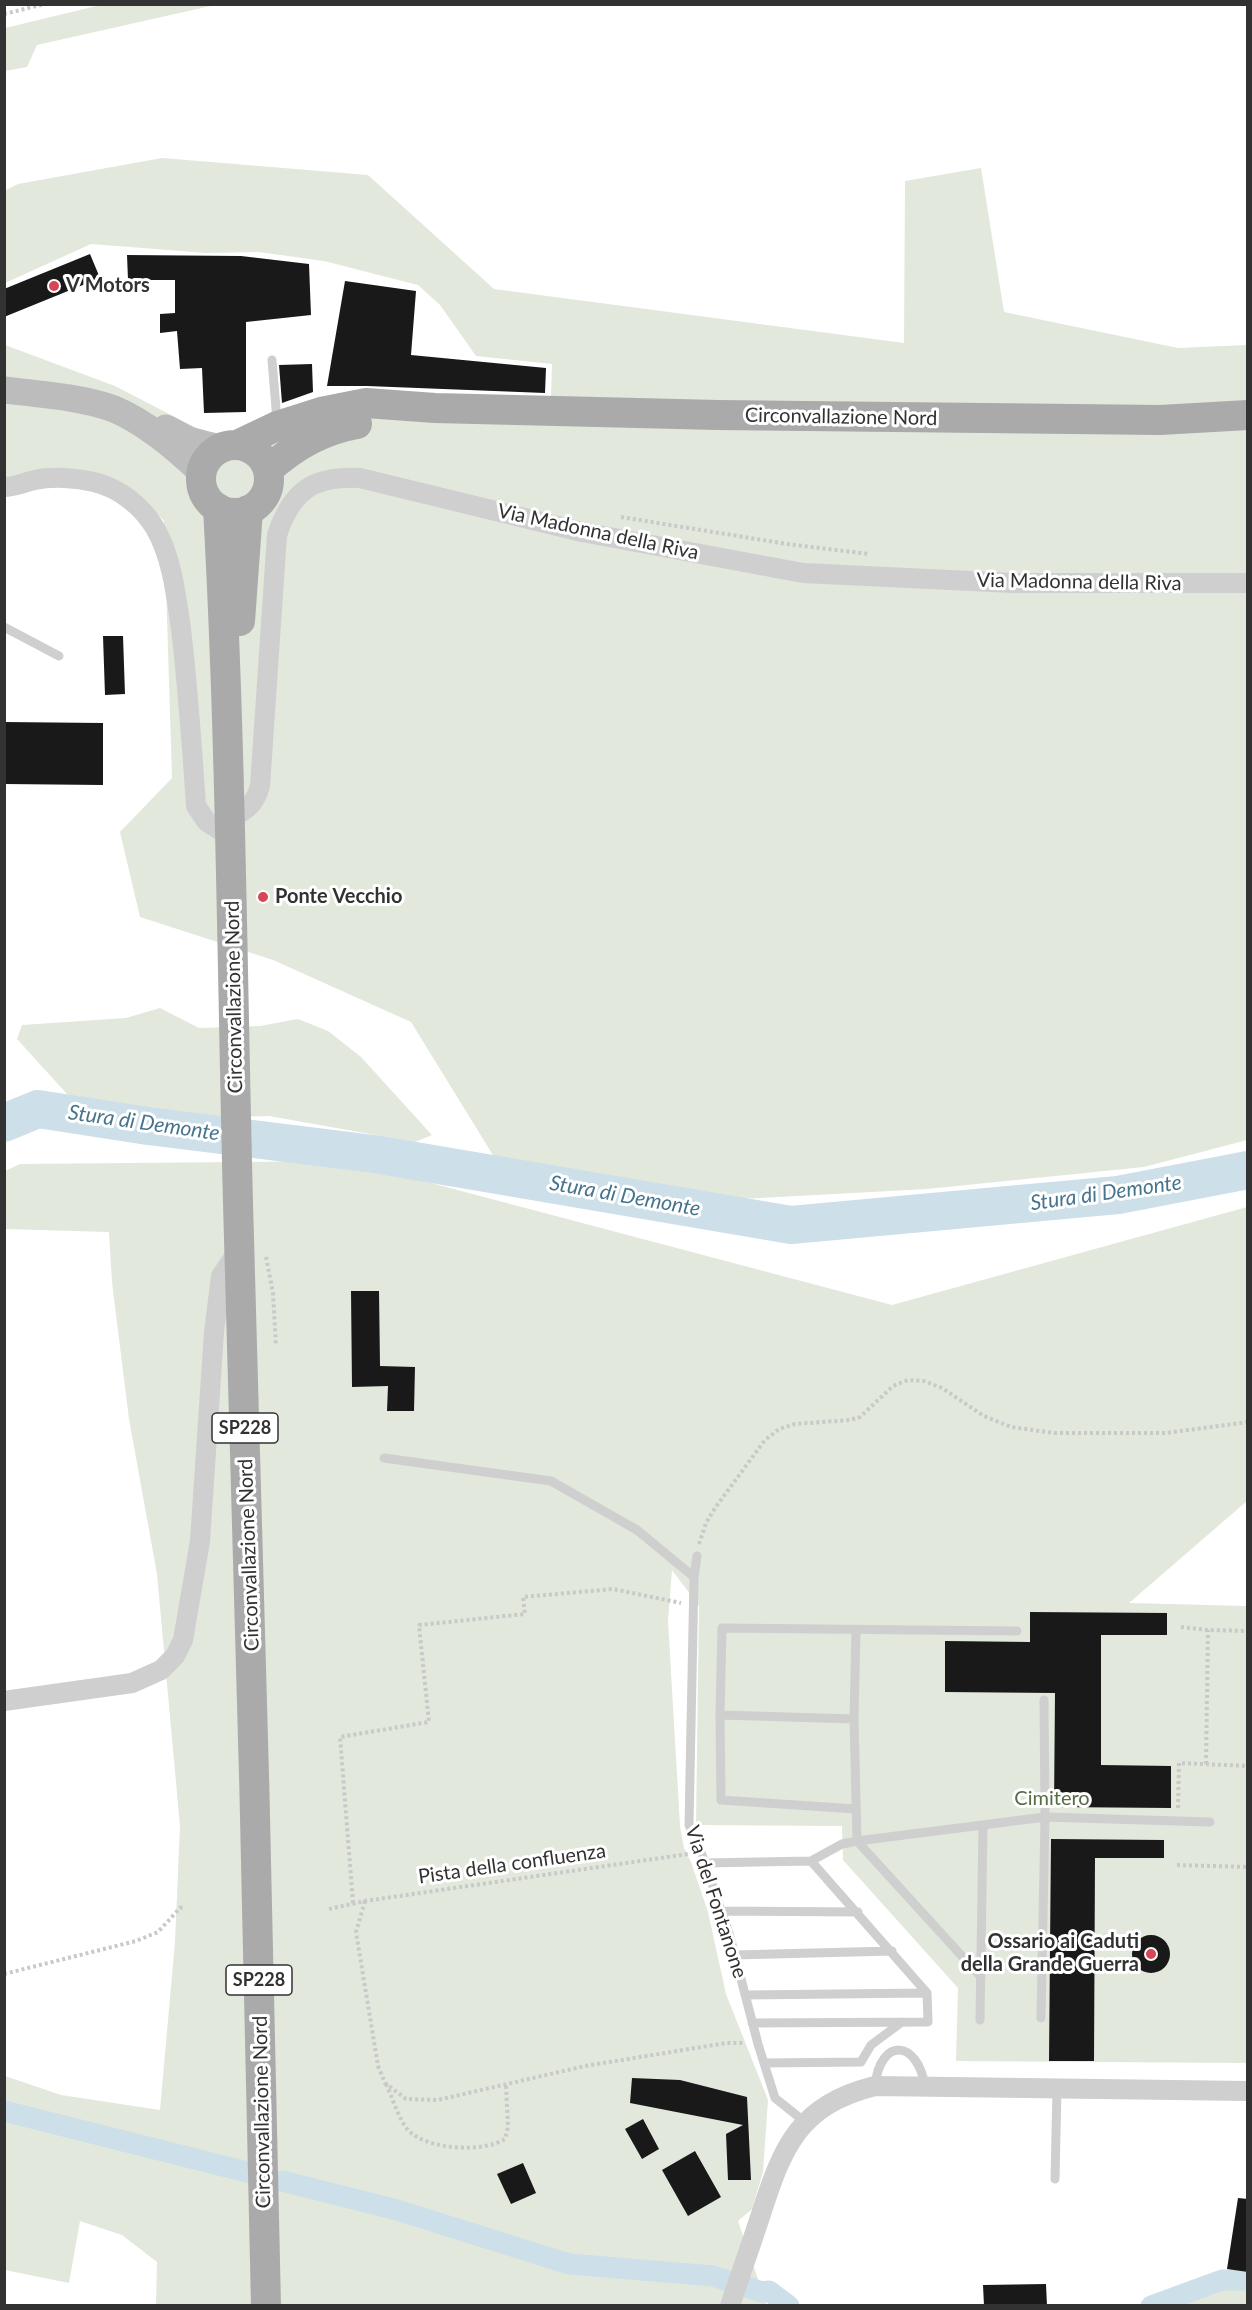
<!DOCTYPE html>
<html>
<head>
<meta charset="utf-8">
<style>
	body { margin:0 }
	#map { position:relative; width:1252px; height:2310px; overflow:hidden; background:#fff; font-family:Lato,sans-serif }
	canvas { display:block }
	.frame { position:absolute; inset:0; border:6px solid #323232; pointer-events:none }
</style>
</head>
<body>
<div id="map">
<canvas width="1252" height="2310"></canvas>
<div class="frame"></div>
</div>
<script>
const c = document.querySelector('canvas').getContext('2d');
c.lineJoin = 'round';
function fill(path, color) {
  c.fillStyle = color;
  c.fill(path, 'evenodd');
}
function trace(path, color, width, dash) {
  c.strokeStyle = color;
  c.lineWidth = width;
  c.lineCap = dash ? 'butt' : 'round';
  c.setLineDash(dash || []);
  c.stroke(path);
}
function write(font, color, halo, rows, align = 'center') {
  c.font = font + ' Lato,sans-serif';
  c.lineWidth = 6;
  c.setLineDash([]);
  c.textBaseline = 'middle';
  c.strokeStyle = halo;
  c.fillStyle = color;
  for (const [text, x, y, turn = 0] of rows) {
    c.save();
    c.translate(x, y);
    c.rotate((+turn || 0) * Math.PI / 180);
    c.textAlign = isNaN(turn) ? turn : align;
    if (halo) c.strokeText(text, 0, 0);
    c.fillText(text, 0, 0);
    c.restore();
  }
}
fill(new Path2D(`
	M105 4 215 5 37 45 27 67 5 71V28Z
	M162 158 368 175 494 289 904 343 905 181 981 168 1004 312 1178 348 1247 345V1140L1144 1167 927 1189 741 1199 496 1160 411 1022 273 960 140 917 120 832 172 778 164 521 137 493 5 479V345L115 386 204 432 239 434 551 396 552 364 476 356 440 305 418 285 324 261 259 252 206 253 91 244 5 283 4 191 18 184Z
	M160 1008 199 1028 260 1026 298 1019 328 1031 361 1057 432 1135 415 1142 269 1116 178 1118 94 1108 67 1094 17 1039 22 1025 126 1018Z
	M348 1161 892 1305 1247 1207V1501L1129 1603 1247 1606V2063L956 2061 958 1988 843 1860 842 1826 696 1825 699 1606 672 1570 668 1621 680 1826 684 1848 691 1862 708 1912 726 1994 768 2100 763 2172 752 2209 738 2221 767 2305H156L157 2262 122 2235 80 2221 69 2283 5 2270V2076L61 2095 160 2110 175 1942 180 1826 157 1574 129 1419 112 1282 109 1232 5 1229V1171L20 1164Z
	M1228 2284 1247 2285V2305H1165Z`), '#e2e8dc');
trace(new Path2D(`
	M4 2111 251 2173
	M282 2181 397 2210 569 2264 713 2276 762 2292 769 2291 789 2306
	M1151 2306 1222 2280H1248`), '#cddfe8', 21);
trace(new Path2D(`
	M4 1123 38 1109 148 1126 374 1154 791 1225 1118 1195 1248 1170`), '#cddfe8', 38);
fill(new Path2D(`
	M90 254 100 278 4 317V289Z
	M127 255 241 256 309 264 311 315 246 322V412L204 413 202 368 180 369 177 331 160 333V314L175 313V280H128Z
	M345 281 416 291 411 355 546 368 545 393 367 386H327Z
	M312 364 313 392 282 403 279 365Z
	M103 636H123L125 694 105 695Z
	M4 722 103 723V785L4 784Z
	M351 1291H379L380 1366 415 1367 414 1411H387L388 1386 352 1387Z
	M1030 1612 1167 1613V1635H1101V1765L1171 1766V1808L1054 1807 1055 1693 945 1692V1641L1030 1642Z
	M1051 1839 1164 1840V1858H1095L1094 2061H1049Z
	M1132 1954a19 19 0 1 1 38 0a19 19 0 1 1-38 0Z
	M632 2078 680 2080 747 2097 751 2180H728L726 2134 743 2125 630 2103Z
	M643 2119 659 2149 642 2159 625 2129Z
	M695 2151 721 2197 688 2216 662 2170Z
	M523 2163 536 2193 511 2204 497 2174Z
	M1238 2198 1248 2199V2272L1227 2269Z
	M1046 2284 1047 2306H984L983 2285Z`), '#191919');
trace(new Path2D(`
	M4 14 45 4
	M621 517 787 544 869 554
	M266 1257 273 1293 276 1346
	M699 1544 706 1523 715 1508 765 1440 779 1429 795 1424 850 1420 860 1417 893 1386 908 1380 924 1381 942 1388 984 1416 1011 1427 1054 1433H1166L1248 1422
	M1181 1627 1208 1630 1248 1631
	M1206 1764 1208 1630
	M1178 1808 1179 1763 1248 1766
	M1177 1865 1248 1867
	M365 1901 356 1932 378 2066 385 2083 406 2099 438 2100 585 2066 726 2043H745
	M353 1903 340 1737 429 1722 419 1625 525 1614 523 1597 613 1589 681 1603
	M329 1909 365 1901 688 1854
	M4 1974 136 1941 158 1932 180 1908 184 1907
	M386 2084C392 2097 399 2120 408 2130 427 2150 483 2153 505 2139L508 2127 506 2085`), '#c9c9c9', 4, [3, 3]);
trace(new Path2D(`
	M272 360 277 421
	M4 627 59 656
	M384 1458 551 1481 637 1530 694 1577
	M697 1556 694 1577 689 1825 701 1852 729 1933 758 2044 775 2098 805 2122
	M856 1630 854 1719 857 1841 981 1977
	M720 1715 854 1719
	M856 1809 721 1800 720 1715 722 1628 1017 1631
	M811 1861 842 1844 857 1841 1045 1817 1210 1822
	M704 1863 811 1861 927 1993 928 2022 752 2023
	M721 1911 858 1912
	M734 1955 892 1951
	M745 1995 927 1993
	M1041 2018 1045 1817 1044 1700
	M980 2020 983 1825
	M764 2063 861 2062 871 2045 902 2022
	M875 2086C880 2037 918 2039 925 2087
	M1055 2179 1057 2088`), '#cfcfcf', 9);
trace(new Path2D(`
	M4 487C15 487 25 482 35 480 53 476 77 478 94 482 119 488 142 506 155 528 172 557 176 595 181 629 188 688 192 746 196 806L207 822 231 837
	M231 818C247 810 255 804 260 786L277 535C292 490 313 476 360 478L582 532 803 573 1013 583H1248
	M4 1701 132 1683 161 1670 175 1656 183 1640 200 1541 214 1332 221 1276 240 1248
	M730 2306C740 2275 751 2245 761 2214 783 2146 799 2105 875 2086L1248 2091`), '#cfcfcf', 20);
trace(new Path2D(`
	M4 390C39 394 82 397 114 409 147 423 176 448 201 472
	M166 428 189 440 219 448`), '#bcbcbc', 27);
trace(new Path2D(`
	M201 479a34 34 0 1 1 68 0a34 34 0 1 1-68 0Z
	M237 445 277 426 321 412 366 403 435 408 718 415 1160 420 1248 415
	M268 470C294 446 322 430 357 424
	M218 508C231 740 232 972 238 1203 249 1571 259 1938 266 2306
	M240 621 248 510`), '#aaa', 30);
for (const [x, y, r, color] of [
	[54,286,6,"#d54756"],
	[263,897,6,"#d54756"],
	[1151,1954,6,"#d54756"]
]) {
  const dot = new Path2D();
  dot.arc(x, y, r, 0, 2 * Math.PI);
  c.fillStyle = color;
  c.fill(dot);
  trace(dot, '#fff', 2);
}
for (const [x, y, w] of [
	[245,1428,66],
	[259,1980,66]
]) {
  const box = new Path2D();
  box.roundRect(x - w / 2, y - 15, w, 30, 4.5);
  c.fillStyle = '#fff';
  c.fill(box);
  trace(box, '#323232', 1.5);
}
write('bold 18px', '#323232', null, [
	["SP228",245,1428],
	["SP228",259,1980]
]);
write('bold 20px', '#323232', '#fff', [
	["V Motors",66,286],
	["Ponte Vecchio",275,897],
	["Ossario ai Caduti",1139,1942,"right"],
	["della Grande Guerra",1139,1965,"right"]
], 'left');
write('20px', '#323232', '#fff', [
	["Circonvallazione Nord",841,417,1],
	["Via Madonna della Riva",598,532,12],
	["Via Madonna della Riva",1079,582,1],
	["Circonvallazione Nord",234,997,-91],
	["Circonvallazione Nord",249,1555,-92],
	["Pista della confluenza",512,1864,-8],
	["Via del Fontanone",716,1902,72],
	["Circonvallazione Nord",262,2112,-91]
]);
write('20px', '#566a43', '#fff', [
	["Cimitero",1052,1799]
]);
write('italic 21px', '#46748d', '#fff', [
	["Stura di Demonte",144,1123,8],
	["Stura di Demonte",1106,1193,-8],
	["Stura di Demonte",625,1196,10]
]);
</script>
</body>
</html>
